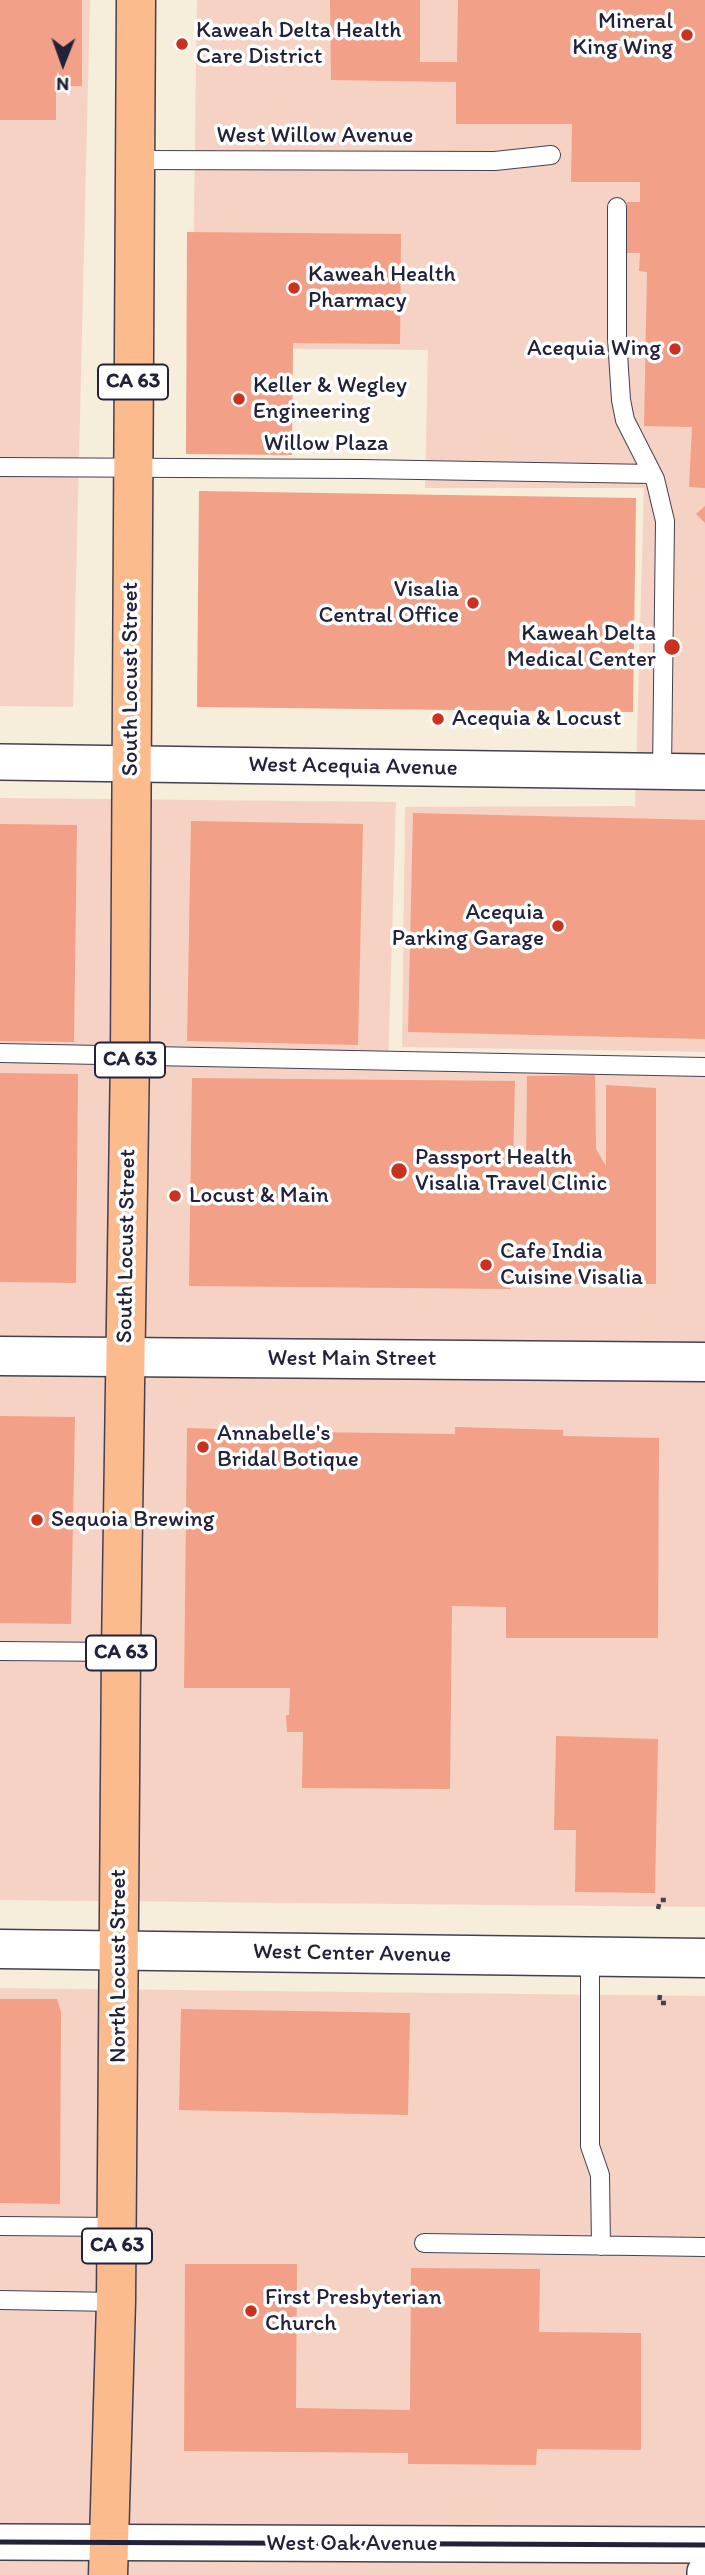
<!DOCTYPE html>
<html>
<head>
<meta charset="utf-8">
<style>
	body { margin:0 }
	#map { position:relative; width:705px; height:2575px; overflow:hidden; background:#f6eddb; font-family:Itim,sans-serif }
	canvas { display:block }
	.north { position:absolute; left:28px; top:28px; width:70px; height:70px; -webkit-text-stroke:5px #fff; paint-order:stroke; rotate:181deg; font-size:19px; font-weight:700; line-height:28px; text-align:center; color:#22223b }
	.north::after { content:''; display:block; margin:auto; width:24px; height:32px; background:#22223b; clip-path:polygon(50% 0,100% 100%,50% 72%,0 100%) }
</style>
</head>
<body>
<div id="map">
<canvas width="705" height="2575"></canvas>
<div class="north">N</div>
</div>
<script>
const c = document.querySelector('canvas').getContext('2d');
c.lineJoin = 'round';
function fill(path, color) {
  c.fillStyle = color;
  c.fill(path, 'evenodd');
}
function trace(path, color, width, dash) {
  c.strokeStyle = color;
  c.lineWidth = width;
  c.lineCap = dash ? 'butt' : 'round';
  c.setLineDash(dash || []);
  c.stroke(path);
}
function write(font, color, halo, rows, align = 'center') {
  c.font = font + ' Itim,sans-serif';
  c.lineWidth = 7;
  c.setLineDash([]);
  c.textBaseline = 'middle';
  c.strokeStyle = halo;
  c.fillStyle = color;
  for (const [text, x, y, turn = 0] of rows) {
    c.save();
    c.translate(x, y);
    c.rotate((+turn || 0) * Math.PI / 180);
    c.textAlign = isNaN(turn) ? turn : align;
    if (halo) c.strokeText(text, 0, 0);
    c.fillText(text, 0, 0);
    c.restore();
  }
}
fill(new Path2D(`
	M0 0H90L73 707 0 706Z
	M197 0H705V1052L402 1047 405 807 635 806 644 488H425L428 350 192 348Z
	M0 798 396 802 388 1068 705 1073V1907L0 1900Z
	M0 1988 705 1996V2575H0Z`), '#f6d2c4');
fill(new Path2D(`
	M0 0H82V86H56V120H0Z
	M330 0H420V62H457L458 0H705V488L689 487 692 427 644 426 647 272 639 271 640 253H627V202H640V182H571L572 124H456V82L331 80Z
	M187 232 401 234 400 344 293 343 292 455 186 454Z
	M199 491 636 498 633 712 197 707Z
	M705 506V523L696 514Z
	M413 813 705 820V1039L408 1032Z
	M191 821 363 824 358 1045 187 1041Z
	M0 824 77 825 74 1042 0 1041Z
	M0 1073 78 1074 76 1283 0 1282Z
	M595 1075 596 1149 606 1166V1085L656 1088V1284H511V1289L189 1286 192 1078 515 1081 513 1165 526 1164 527 1076Z
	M0 1416 75 1417 71 1624 0 1623Z
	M455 1427 563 1430V1436L659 1438 658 1638H506V1607L452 1606 450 1789 302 1788 303 1732H287L286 1715H289L290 1688H184L187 1428 308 1432 455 1434Z
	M556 1736 658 1739 655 1893 575 1892 576 1830H554Z
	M0 1999H57L61 2012 60 2204 0 2203Z
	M181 2009 410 2013 408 2115 179 2110Z
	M185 2264H297L296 2408 410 2410 411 2268 540 2269 539 2332 641 2333V2450L537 2449 536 2465 408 2464V2453L184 2451Z`), '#f2a087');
const service = new Path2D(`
	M135 160 495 161 551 155
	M617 207V338L621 400 625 420 655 479 665 521 662 771
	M0 467 361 469 652 474
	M0 1053 705 1067
	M0 1651 121 1652
	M590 1958V2146L600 2175 601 2246
	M0 2226 117 2227
	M424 2243 705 2247
	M0 2300 116 2302`);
const minor = new Path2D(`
	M0 762 705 772
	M0 2542 705 2545
	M705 2575V2572`);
const tertiary = new Path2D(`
	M0 1356 705 1362
	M0 1949 705 1958`);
const primary = new Path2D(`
	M108 2575 116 2302 121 1652 130 1054 136 0`);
trace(service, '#424053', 20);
trace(minor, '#424053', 38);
trace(tertiary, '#424053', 41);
trace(primary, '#424053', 41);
trace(new Path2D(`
	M658 1909 660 1900H670
	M660 1995 659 2003H668`), '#424053', 4.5, [5, 5]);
trace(service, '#fff', 18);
trace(minor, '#fff', 35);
trace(tertiary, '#fff', 38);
trace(primary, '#fbbb8c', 38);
trace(new Path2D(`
	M0 2542 705 2545`), '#22223b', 5);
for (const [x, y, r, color] of [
	[687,35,7,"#c8321e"],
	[182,44,7,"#c8321e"],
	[294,288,7,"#c8321e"],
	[675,349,7,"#c8321e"],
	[239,399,7,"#c8321e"],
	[473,603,7,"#c8321e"],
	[672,647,9,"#c8321e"],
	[438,719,7,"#c8321e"],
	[558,926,7,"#c8321e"],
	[399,1171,9,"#c8321e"],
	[175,1196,7,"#c8321e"],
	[486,1265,7,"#c8321e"],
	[203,1447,7,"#c8321e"],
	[37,1520,7,"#c8321e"],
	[251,2311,7,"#c8321e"]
]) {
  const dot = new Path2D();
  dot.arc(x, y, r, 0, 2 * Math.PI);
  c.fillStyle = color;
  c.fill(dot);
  trace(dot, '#fff', 2.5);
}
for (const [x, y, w] of [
	[133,382,70],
	[130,1060,70],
	[121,1653,70],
	[117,2246,70]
]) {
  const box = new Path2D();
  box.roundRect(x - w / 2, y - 17.5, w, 35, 5);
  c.fillStyle = '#fff';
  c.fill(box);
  trace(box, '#22223b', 2);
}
write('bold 21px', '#22223b', null, [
	["CA 63",133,382],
	["CA 63",130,1060],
	["CA 63",121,1653],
	["CA 63",117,2246]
]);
write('23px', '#22223b', '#fff', [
	["Mineral",673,22,"right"],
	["King Wing",673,48,"right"],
	["Kaweah Delta Health",196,31],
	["Care District",196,57],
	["Kaweah Health",308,275],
	["Pharmacy",308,301],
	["Acequia Wing",661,349,"right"],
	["Keller & Wegley",253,386],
	["Engineering",253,412],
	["Visalia",459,590,"right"],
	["Central Office",459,616,"right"],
	["Kaweah Delta",656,634,"right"],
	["Medical Center",656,660,"right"],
	["Acequia & Locust",452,719],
	["Acequia",544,913,"right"],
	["Parking Garage",544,939,"right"],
	["Passport Health",415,1158],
	["Visalia Travel Clinic",415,1184],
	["Locust & Main",189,1196],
	["Cafe India",500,1252],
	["Cuisine Visalia",500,1278],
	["Annabelle's",217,1434],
	["Bridal Botique",217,1460],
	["Sequoia Brewing",51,1520],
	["First Presbyterian",265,2298],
	["Church",265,2324]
], 'left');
write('23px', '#22223b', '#fff', [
	["West Willow Avenue",315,136],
	["Willow Plaza",326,444],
	["South Locust Street",131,679,-90],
	["West Acequia Avenue",353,767,1],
	["South Locust Street",127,1246,-89],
	["West Main Street",352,1359],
	["West Center Avenue",352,1954,1],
	["North Locust Street",119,1966,-90],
	["West Oak Avenue",352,2544]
]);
</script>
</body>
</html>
